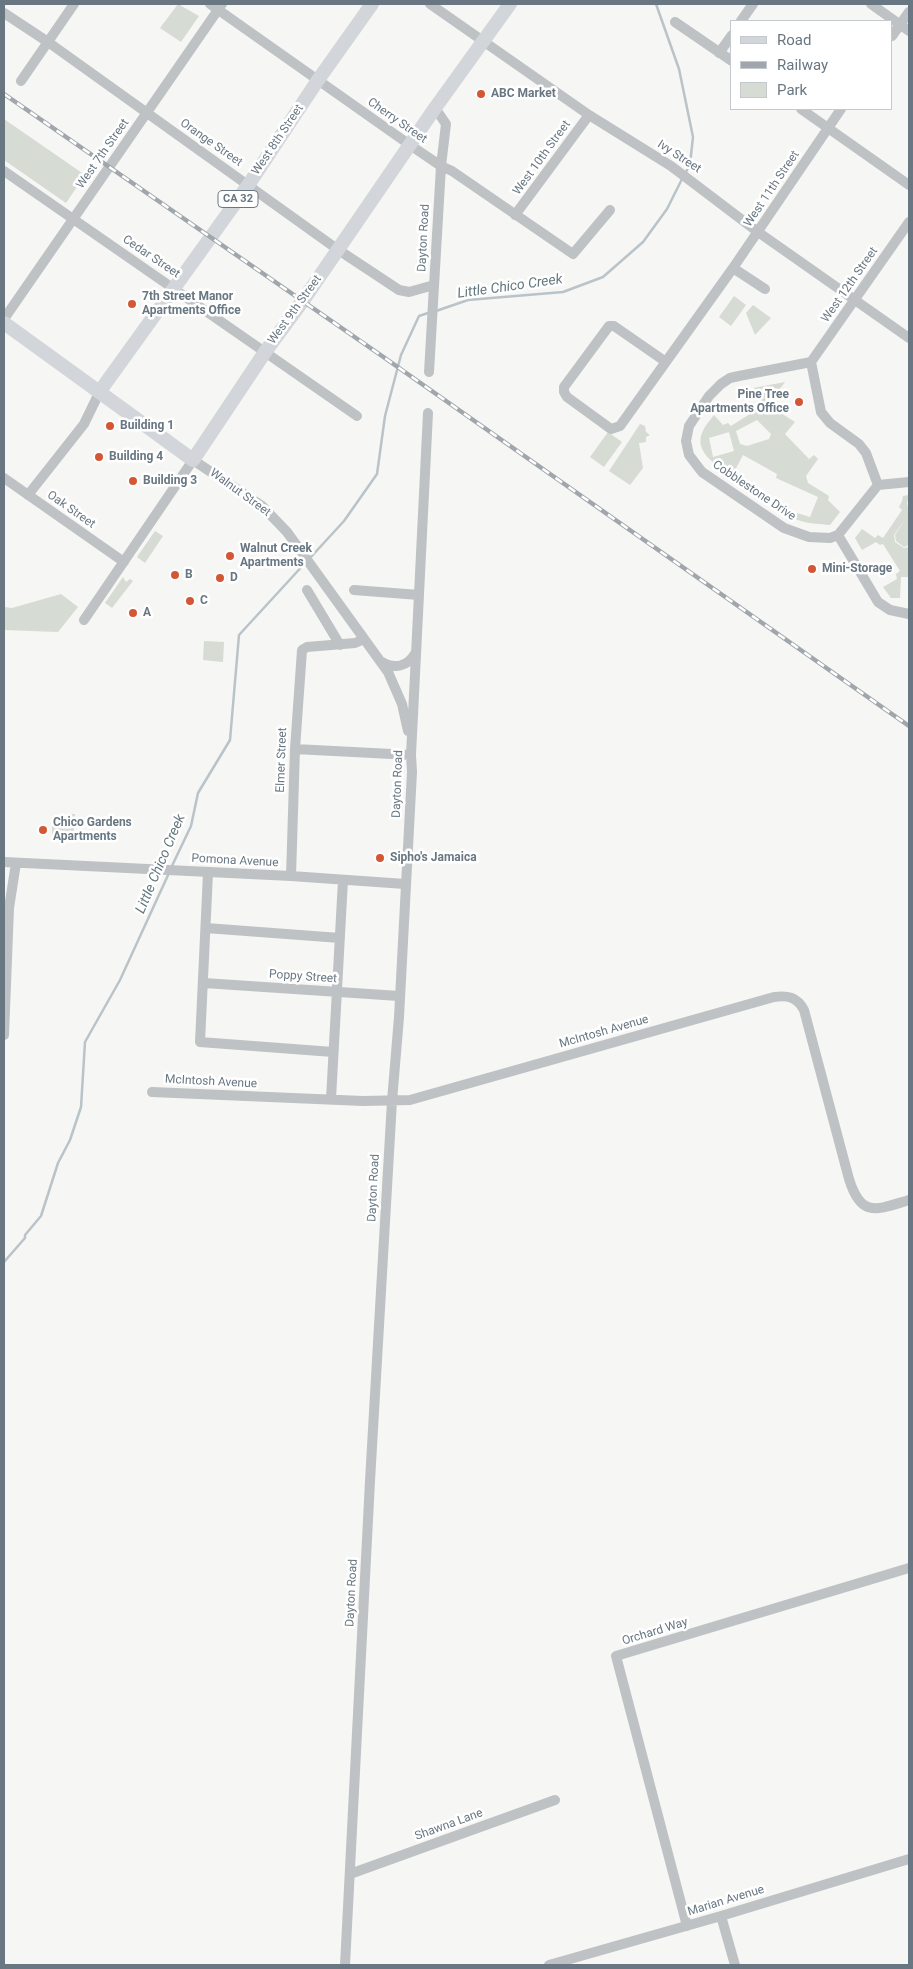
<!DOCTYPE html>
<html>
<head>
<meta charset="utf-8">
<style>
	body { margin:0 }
	#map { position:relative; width:913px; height:1969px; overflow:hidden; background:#f6f6f4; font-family:Roboto,sans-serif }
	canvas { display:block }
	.frame { position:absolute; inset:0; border:5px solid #687782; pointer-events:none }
	.legend { position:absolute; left:730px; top:20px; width:162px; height:90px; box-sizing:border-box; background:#fff; border:1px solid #c3c9cd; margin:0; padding:6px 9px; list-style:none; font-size:15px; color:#687782 }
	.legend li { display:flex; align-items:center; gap:10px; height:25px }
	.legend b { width:25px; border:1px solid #c3c9cd }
</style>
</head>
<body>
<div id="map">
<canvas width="913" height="1969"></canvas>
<div class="frame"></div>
<ul class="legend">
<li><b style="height:6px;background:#d2d6da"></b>Road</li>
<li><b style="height:6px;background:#a0a6ab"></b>Railway</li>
<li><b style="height:14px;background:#d6dbd3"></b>Park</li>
</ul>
</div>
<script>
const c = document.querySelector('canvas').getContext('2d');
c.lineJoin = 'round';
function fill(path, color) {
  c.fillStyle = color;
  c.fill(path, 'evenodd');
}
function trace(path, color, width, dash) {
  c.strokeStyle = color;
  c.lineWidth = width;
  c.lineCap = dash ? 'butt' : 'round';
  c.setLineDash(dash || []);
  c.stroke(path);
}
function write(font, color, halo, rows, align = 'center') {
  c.font = font + ' Roboto,sans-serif';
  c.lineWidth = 5;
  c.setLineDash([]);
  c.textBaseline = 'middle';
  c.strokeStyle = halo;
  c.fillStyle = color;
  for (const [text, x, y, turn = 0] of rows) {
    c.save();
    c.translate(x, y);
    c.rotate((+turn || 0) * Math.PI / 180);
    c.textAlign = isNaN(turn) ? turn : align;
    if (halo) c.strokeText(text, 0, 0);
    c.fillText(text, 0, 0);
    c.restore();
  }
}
fill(new Path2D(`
	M178 4 199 16 181 42 160 28Z
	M4 119 85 175 66 203 4 160Z
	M734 296 746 305 731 326 719 317Z
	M753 305 771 318 755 335 746 313Z
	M785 382 768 405 795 422 785 434 809 459 814 455 818 459 806 476 808 483 829 496 828 500 840 512 830 525C809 523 797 524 781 508L810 517 818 497 776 478 777 474 743 455 732 476C718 466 692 452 703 431 705 426 710 420 714 415L723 425 728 423 731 426 764 405 753 388ZM757 420 771 434 769 439 747 446 740 444 736 431ZM729 432 734 451 713 457 709 438Z
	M640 424 645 426 646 432 650 435 646 437V442L639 443 643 468 630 485 609 471Z
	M608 432 622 442 604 467 590 457Z
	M909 495V499L907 502 909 514V545L904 547 896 541 895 535 906 518 894 535 895 542 904 548 909 547V577H901L900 598H891L883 587 897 579 896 574 900 571 883 544 880 545 876 542 862 550 855 538 862 529 875 538 878 535 883 538 902 510 899 507 902 501 903 496Z
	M155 531 163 536 145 563 137 557Z
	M123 577 126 582 130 579 133 581 112 608 105 603Z
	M61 594 78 607 58 632 4 630V607L12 608Z
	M204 641 224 642 223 662 203 660Z
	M72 814H75L73 842 52 841V819L66 817Z`), '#d6dbd3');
trace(new Path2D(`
	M656 4 679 69 693 137 690 164 685 174
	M436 311 468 300 563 292 603 277 643 242 667 209 682 179
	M310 558 344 521 377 474 385 416 401 355 419 316 431 312
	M171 868 191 826 198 793 230 740 239 635 306 562
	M4 1262 25 1238V1235L41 1216 58 1163 70 1140 81 1107 85 1042 120 980 169 873`), '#b9c3c8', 2.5);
trace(new Path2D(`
	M210 4 410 145 441 166 452 171 573 254 610 210
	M430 4 589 115 671 166 758 232 909 338
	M871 4 909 31
	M4 13 48 42 337 249 399 290 409 292 434 285
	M741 21 753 4
	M675 22 732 61
	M892 36 909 12
	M719 53 732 35
	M21 81 74 4
	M801 109 909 185
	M4 171 357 416
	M515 215 589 115
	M733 268 765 289
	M4 319 222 4
	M666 362 614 326H609L564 387V392L567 397 611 429 620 426 733 268 841 109
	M811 362 739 376 730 378 721 384 709 396 689 426 686 441 689 455 702 472 784 528 809 537 830 538 838 535
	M811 362 909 222
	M811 362 821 412 830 423 859 444 866 453 878 485
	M429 372 441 166 446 124 435 108
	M4 478 124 562
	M909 482 878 485 838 535 878 602 890 610 909 614
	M28 495 84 424 100 391
	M307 590 340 645
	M354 590 419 595
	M84 620 193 460 262 506 287 532 388 672 402 704 408 731
	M380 661C394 670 408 667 416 652
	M295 749 411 755
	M4 862 291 876 405 884
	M208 873 200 1042 333 1052
	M291 876 295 749 302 650 307 647 355 643 364 639
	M206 928 340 938
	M204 983 399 996
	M4 1035 9 908 16 863
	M152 1092 363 1101 410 1100 774 997C788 995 797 997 804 1010L849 1179C861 1218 876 1210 909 1200
	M331 1099 343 880
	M350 1874 555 1800
	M721 1916 735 1965
	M687 1926 616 1656 909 1568
	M345 1965 370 1481 392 1101 399 1017 412 772 411 755 428 413
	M549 1965 721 1916 909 1859`), '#bec2c5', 10);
trace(new Path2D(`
	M4 323 193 460 265 352 302 302 435 108 510 4
	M100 391 249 184 318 80 372 4`), '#d2d6da', 14);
const rail = new Path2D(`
	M4 94 382 356 909 726`);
trace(rail, '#a0a6ab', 4.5);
trace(rail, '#fff', 2.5, [8]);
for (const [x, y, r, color] of [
	[481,94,5,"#d45735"],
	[132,304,5,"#d45735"],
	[799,402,5,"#d45735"],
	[110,426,5,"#d45735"],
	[99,457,5,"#d45735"],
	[133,481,5,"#d45735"],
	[230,556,5,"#d45735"],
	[812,569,5,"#d45735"],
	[175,575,5,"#d45735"],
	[220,578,5,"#d45735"],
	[190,601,5,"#d45735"],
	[133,613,5,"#d45735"],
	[43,830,5,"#d45735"],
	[380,858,5,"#d45735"]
]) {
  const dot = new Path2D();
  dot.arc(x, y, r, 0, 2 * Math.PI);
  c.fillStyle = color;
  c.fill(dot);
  trace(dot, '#fff', 2);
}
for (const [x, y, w] of [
	[238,199,40]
]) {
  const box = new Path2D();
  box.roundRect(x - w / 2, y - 8.5, w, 17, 4);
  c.fillStyle = '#fff';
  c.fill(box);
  trace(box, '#687782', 1);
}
write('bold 11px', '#687782', null, [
	["CA 32",238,199]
]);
write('bold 12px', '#687782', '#fff', [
	["ABC Market",491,94],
	["7th Street Manor",142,297],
	["Apartments Office",142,311],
	["Pine Tree",789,395,"right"],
	["Apartments Office",789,409,"right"],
	["Building 1",120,426],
	["Building 4",109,457],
	["Building 3",143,481],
	["Walnut Creek",240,549],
	["Apartments",240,563],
	["Mini-Storage",822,569],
	["B",185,575],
	["D",230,578],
	["C",200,601],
	["A",143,613],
	["Chico Gardens",53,823],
	["Apartments",53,837],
	["Sipho's Jamaica",390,858]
], 'left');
write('12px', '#687782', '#fff', [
	["Cherry Street",397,121,35],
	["West 8th Street",278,140,-56],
	["Orange Street",211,143,35],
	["West 7th Street",103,154,-55],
	["Ivy Street",679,157,33],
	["West 10th Street",542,158,-54],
	["West 11th Street",772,189,-56],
	["Dayton Road",424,238,-87],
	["Cedar Street",151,257,34],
	["West 12th Street",850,285,-55],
	["West 9th Street",295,310,-54],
	["Cobblestone Drive",754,491,34],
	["Walnut Street",240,493,36],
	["Oak Street",71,510,35],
	["Elmer Street",282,760,-88],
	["Dayton Road",398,784,-88],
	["Pomona Avenue",235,861,3],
	["Poppy Street",303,977,4],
	["McIntosh Avenue",604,1032,-16],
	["McIntosh Avenue",211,1082,3],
	["Dayton Road",374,1188,-87],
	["Dayton Road",352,1593,-87],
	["Orchard Way",655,1632,-17],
	["Shawna Lane",449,1825,-20],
	["Marian Avenue",726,1901,-17]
]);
write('italic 14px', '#63777f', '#fff', [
	["Little Chico Creek",510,287,-8],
	["Little Chico Creek",161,864,-67]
]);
</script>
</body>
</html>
